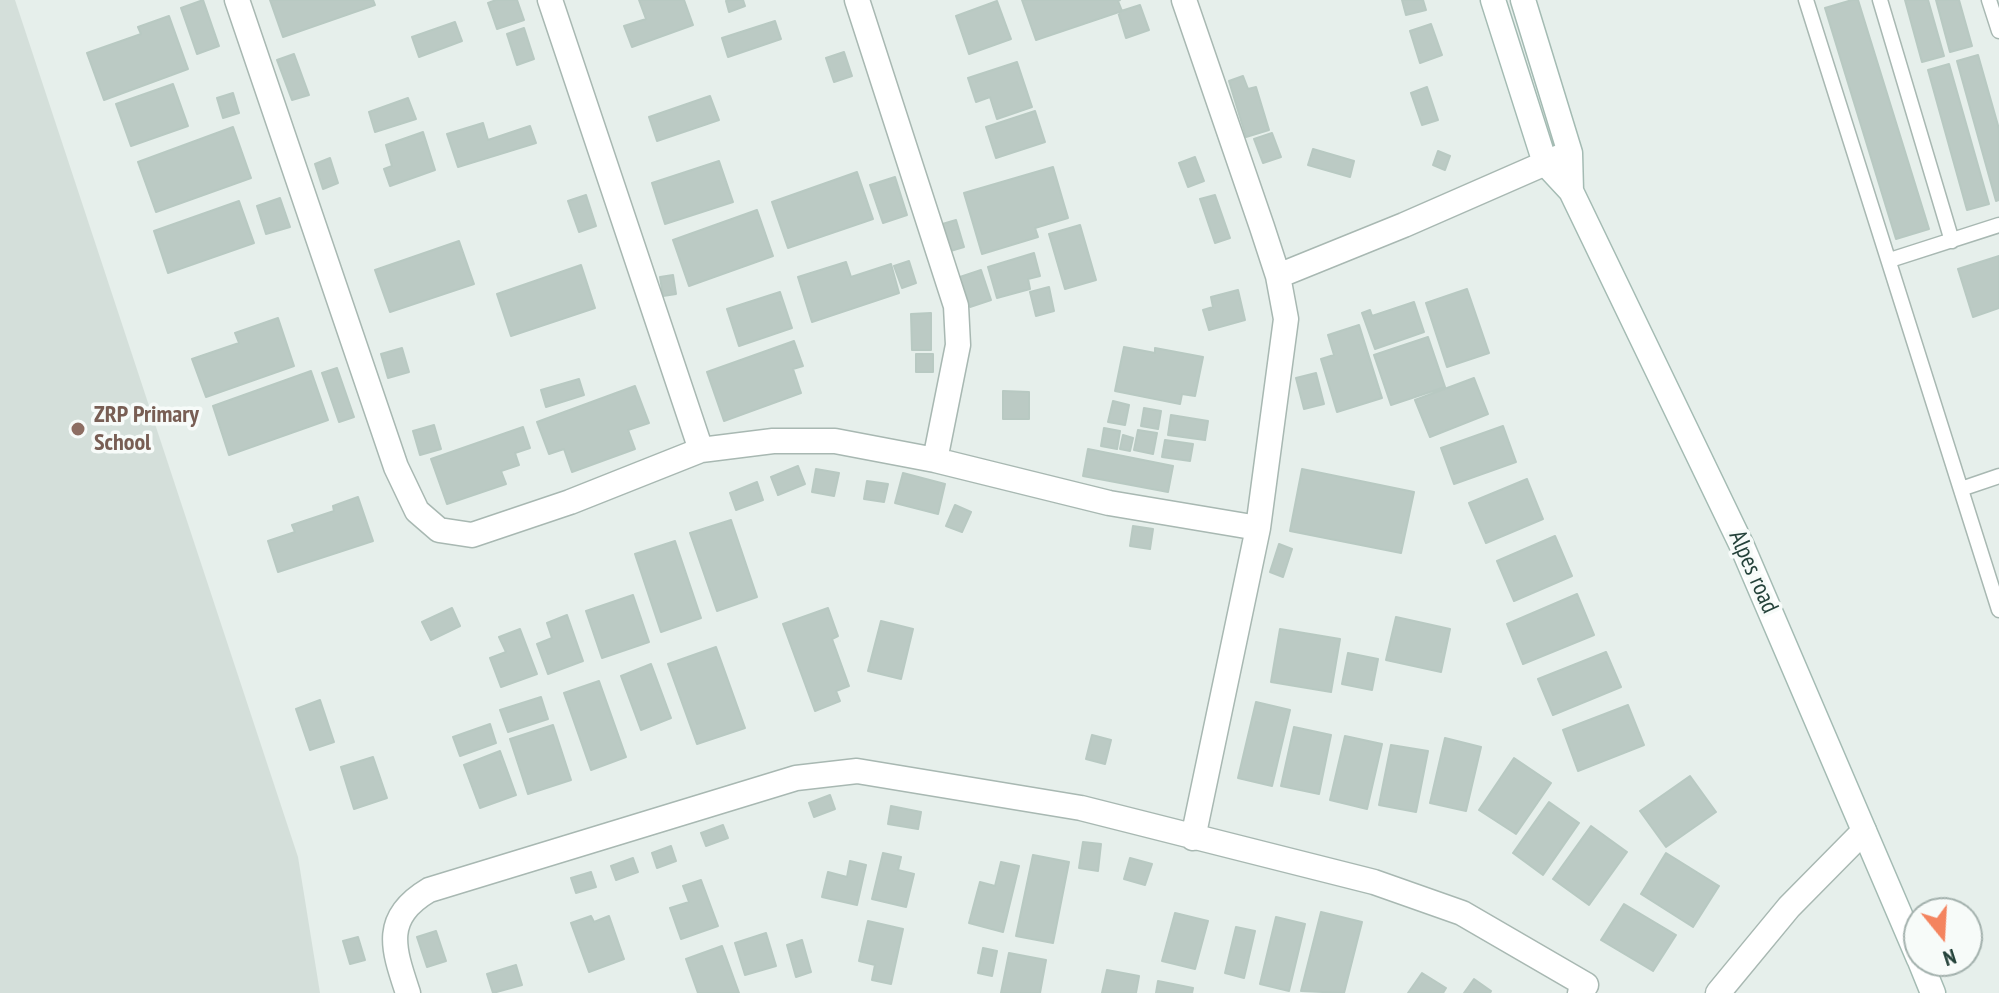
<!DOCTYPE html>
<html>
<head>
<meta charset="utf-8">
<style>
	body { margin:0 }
	#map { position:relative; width:1999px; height:993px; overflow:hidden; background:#e6efeb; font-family:"PT Sans Narrow",sans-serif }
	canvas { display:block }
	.north { position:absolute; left:1903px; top:897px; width:80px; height:80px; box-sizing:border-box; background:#f7fbf9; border:2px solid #a3b1ad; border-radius:50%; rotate:162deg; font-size:22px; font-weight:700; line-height:32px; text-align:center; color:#24423a }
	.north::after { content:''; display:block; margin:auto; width:28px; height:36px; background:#f4845f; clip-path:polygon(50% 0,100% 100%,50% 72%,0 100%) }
</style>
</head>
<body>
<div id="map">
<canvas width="1999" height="993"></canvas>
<div class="north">N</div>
</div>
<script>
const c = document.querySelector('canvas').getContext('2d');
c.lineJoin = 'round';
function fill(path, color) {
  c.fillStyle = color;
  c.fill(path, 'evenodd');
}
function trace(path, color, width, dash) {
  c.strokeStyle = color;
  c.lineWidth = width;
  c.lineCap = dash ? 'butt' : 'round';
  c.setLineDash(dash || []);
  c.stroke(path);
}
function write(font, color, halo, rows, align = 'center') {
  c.font = font + ' "PT Sans Narrow",sans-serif';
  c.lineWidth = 7;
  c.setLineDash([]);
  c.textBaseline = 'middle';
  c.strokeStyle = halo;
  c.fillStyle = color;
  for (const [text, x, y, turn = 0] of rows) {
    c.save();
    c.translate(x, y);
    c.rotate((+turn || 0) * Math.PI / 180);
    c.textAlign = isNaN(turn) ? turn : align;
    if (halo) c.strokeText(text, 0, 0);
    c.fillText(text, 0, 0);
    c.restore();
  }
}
fill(new Path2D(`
	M0 0H15L298 857 320 993H0Z`), '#d4dfda');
const building = new Path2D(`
	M203 0 219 46 197 54 181 8Z
	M270 0H373L375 5 283 37Z
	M496 0H517L524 20 497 29 488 3Z
	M639 0H684L693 25 632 47 624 26 646 19Z
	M730 0H743L745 6 729 12 726 1Z
	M1022 0H1120L1118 1 1122 11 1036 40Z
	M1402 0H1423L1426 10 1406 15Z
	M1852 0H1858L1929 229 1896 239 1825 8Z
	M1905 0H1928L1944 56 1922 62Z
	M1936 0H1959L1972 46 1950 52Z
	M997 1 1011 39 969 54 956 16Z
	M1140 5 1149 30 1126 38 1118 12Z
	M169 16 188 69 104 100 87 53 141 34 138 27Z
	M775 21 781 39 728 57 722 38Z
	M455 22 462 41 419 57 412 37Z
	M1431 24 1442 55 1420 63 1410 31Z
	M524 28 534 59 517 65 507 34Z
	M844 52 852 76 834 82 826 58Z
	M294 54 309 95 292 100 277 60Z
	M1978 55 1999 129V200L1996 201 1957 61Z
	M1017 62 1032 107 997 119 990 97 976 102 968 78Z
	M1949 64 1989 204 1967 210 1928 70Z
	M1243 76 1248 89 1256 87 1269 130 1246 137 1229 81Z
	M173 84 188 126 131 146 116 104Z
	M1427 87 1438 120 1422 125 1411 93Z
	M233 93 239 113 223 118 217 98Z
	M710 96 719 120 657 141 649 117Z
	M408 98 416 119 375 132 369 112Z
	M1035 111 1045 142 996 158 986 127Z
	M483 123 488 140 530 126 536 143 458 167 447 134Z
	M233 127 251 178 156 212 138 162Z
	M423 132 435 170 390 186 384 169 392 166 386 145Z
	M1272 133 1281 157 1263 163 1254 139Z
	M1313 149 1354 161 1350 177 1308 165Z
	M1438 151 1450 156 1445 170 1433 165Z
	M1195 157 1204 181 1188 187 1179 163Z
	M330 158 338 183 323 189 315 164Z
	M719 161 733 202 665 224 652 183Z
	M1053 167 1068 218 1035 228 1038 237 982 254 964 193Z
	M857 172 873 219 788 248 772 202Z
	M895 177 907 215 883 223 870 185Z
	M586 195 596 226 579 232 568 201Z
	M1215 195 1230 238 1215 243 1200 199Z
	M280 198 290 227 266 234 257 206Z
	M239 201 254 243 168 273 154 231Z
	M757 210 773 256 689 286 673 240Z
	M956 220 964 247 947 252 939 225Z
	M1080 225 1096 280 1065 289 1049 234Z
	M459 241 474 284 390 312 375 270Z
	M1034 253 1040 276 1028 279 1030 289 997 298 988 267Z
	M1999 256V308L1973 317 1958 269Z
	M909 261 916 283 902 288 894 266Z
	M846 262 851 277 891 264 899 293 812 322 798 277Z
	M581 265 595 308 511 336 497 294Z
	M981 270 991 300 970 307 960 277Z
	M673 275 676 294 663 296 660 277Z
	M1049 287 1054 311 1036 316 1030 292Z
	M1467 289 1489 353 1447 367 1426 303Z
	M1238 290 1245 320 1209 330 1203 310 1213 307 1211 297Z
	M780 292 792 328 739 346 727 309Z
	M1414 302 1424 332 1375 349 1362 313 1370 310 1372 316Z
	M931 313V350H912L911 314Z
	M278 318 294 366 206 397 192 359 239 343 235 333Z
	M1359 325 1382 398 1337 412 1321 359 1334 355 1328 335Z
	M1428 337 1445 387 1391 405 1374 355Z
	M794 341 803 366 793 369 801 393 724 421 707 372Z
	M1124 347 1155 353V348L1203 357 1195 396 1182 394 1180 404 1115 391Z
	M402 348 409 372 388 378 381 354Z
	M916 354H933V372H916Z
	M337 368 354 417 339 422 322 373Z
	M311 371 328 420 229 455 213 406Z
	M1316 373 1324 404 1304 409 1296 378Z
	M1474 378 1488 414 1430 437 1415 400Z
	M579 379 584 395 546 407 541 390Z
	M635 386 649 423 628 430 635 449 572 472 564 449 549 454 537 422Z
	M1003 391 1029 392V419H1003Z
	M1113 401 1129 405 1125 425 1108 422Z
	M1144 408 1161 411 1158 429 1141 426Z
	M1171 415 1208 421 1205 440 1168 435Z
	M434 425 441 449 420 455 413 431Z
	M1503 426 1516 462 1454 484 1441 448Z
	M523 427 530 448 515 453 519 465 501 471 506 484 447 504 431 459Z
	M1104 428 1120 431 1117 449 1101 446Z
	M1138 430 1157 433 1153 454 1134 450Z
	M1123 435 1133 438 1130 451 1120 449Z
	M1165 440 1193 444 1190 461 1162 457Z
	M1088 449 1173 466 1168 492 1083 476Z
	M798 466 805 484 778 495 771 477Z
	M816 469 839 473 834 496 812 492Z
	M1302 469 1414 492 1401 553 1290 531Z
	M903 473 945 484 938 514 895 503Z
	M1527 479 1543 519 1486 543 1469 503Z
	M867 481 888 484 884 502 864 499Z
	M757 482 763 500 736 510 730 493Z
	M358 497 373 541 278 572 268 541 295 532 292 525 334 511 333 506Z
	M955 505 971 512 962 532 946 526Z
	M731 520 757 597 717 611 690 533Z
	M1133 526 1153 529 1150 549 1130 546Z
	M1555 536 1572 576 1514 601 1497 561Z
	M675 541 701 618 661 632 635 554Z
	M1279 544 1292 549 1283 577 1270 572Z
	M1577 594 1594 635 1523 664 1507 624Z
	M633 595 649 642 602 658 586 611Z
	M452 608 460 626 431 640 422 622Z
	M828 608 838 636 832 639 849 686 836 691 840 701 815 711 783 624Z
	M567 615 583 661 548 674 537 644 552 638 547 623Z
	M1396 617 1450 629 1441 672 1386 660Z
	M881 621 913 629 901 679 868 671Z
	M520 629 537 674 501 687 490 658 506 652 499 637Z
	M1280 629 1340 639 1331 692 1271 682Z
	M716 647 745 728 697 744 668 664Z
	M1606 652 1621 687 1553 715 1538 679Z
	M1348 653 1378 659 1372 690 1342 684Z
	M651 664 671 718 641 730 621 676Z
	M599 681 626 757 591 770 564 693Z
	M541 697 548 719 508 732 500 710Z
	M320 700 334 742 310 750 296 709Z
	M1256 702 1290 710 1272 786 1238 778Z
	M1628 705 1644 745 1578 771 1563 730Z
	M490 724 496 743 460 756 453 737Z
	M553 725 571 780 528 794 510 739Z
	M1294 727 1331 735 1319 794 1281 786Z
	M1092 735 1111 740 1105 764 1086 759Z
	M1345 736 1382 744 1367 809 1330 800Z
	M1445 738 1481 747 1466 811 1430 803Z
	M1391 745 1428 751 1416 812 1379 805Z
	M500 751 516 795 480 808 464 765Z
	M373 757 387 798 354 809 341 767Z
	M1514 758 1551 783 1516 834 1479 810Z
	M1690 776 1716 812 1666 847 1640 811Z
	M830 795 835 809 814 817 809 803Z
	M1549 802 1579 823 1543 875 1513 853Z
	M891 806 921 812 918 829 888 824Z
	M723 825 728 838 706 846 701 833Z
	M1591 826 1627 852 1589 905 1553 879Z
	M1083 842 1101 844 1098 871 1079 868Z
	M671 846 676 861 657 868 652 853Z
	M883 853 901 857 898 870 914 874 906 907 872 899Z
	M1666 853 1719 886 1693 927 1641 894Z
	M1033 855 1069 862 1053 943 1016 936Z
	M633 858 638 872 616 880 611 866Z
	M1130 858 1152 864 1145 885 1124 879Z
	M850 861 866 865 857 905 822 897 828 872 847 877Z
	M1001 862 1019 866 1003 932 969 923 980 882 995 886Z
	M591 872 596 887 576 893 571 878Z
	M701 880 718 926 681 939 670 908 689 902 683 886Z
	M1624 904 1676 935 1653 971 1601 940Z
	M1321 912 1362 922 1344 993 1301 991Z
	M1175 913 1208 921 1195 969 1162 961Z
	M591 916 594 922 609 916 624 959 589 972 571 923Z
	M1276 917 1305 924 1289 991 1260 984Z
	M868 921 903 929 891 984 872 980 875 965 859 961Z
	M1236 927 1255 931 1244 978 1225 973Z
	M436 931 446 961 427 967 417 937Z
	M766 933 776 966 745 975 735 943Z
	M358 937 365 960 350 964 343 941Z
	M802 940 811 972 796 977 787 945Z
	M722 946 739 993H698L686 959Z
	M983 948 997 951 992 976 978 973Z
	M1009 953 1046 960 1040 993H1001Z
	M516 965 522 985 493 993 487 974Z
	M1107 970 1139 976 1136 993H1102Z
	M1422 973 1446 988 1443 993H1408Z
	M1474 979 1491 991 1490 993H1464Z
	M1158 981 1193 988 1192 993H1156Z`);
fill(building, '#bbcac4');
trace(building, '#b8c9c2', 2);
const lane = new Path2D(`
	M1806 0 1999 610
	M1880 0 1952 241
	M1989 0 1999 31
	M1890 260 1999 225
	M1961 489 1999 476`);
const street = new Path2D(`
	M237 0 396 467 417 511 439 530 472 535 570 502 701 450 773 441H835L935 460 1109 503 1258 528
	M550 0 701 450
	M857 0 956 306 958 345 935 460
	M1184 0 1262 227 1278 276 1286 319 1258 528 1193 838
	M1278 276 1404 225 1564 155
	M408 993C393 948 382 918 429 890L796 778 857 771 1081 808 1374 882 1462 913 1586 985 1580 993
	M1718 993 1789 907 1864 831`);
const secondary = new Path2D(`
	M1493 0 1545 163 1571 191 1742 546 1919 959
	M1523 0 1570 153 1571 191
	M1920 961 1933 993`);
trace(lane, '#a8b8b2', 17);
trace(street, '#a8b8b2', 27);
trace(secondary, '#a4bbb3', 27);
trace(lane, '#fff', 14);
trace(street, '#fff', 24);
trace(secondary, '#fff', 24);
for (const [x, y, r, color] of [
	[78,429,8,"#8d6e63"]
]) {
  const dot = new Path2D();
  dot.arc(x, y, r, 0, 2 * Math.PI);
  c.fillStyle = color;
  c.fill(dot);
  trace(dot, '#f7fbf9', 3);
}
write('bold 24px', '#785e54', '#f7fbf9', [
	["ZRP Primary",94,415],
	["School",94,443]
], 'left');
write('24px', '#24423a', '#f7fbf9', [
	["Alpes road",1753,572,66]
]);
</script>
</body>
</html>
